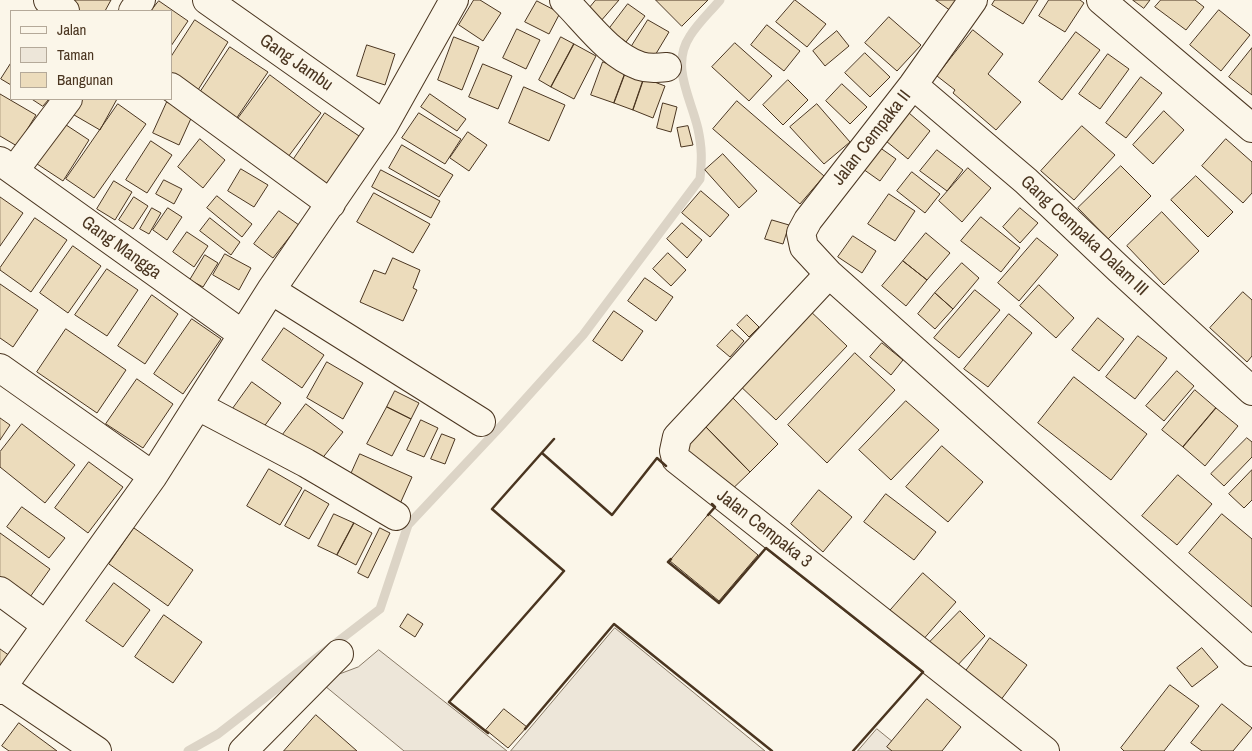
<!DOCTYPE html>
<html>
<head>
<meta charset="utf-8">
<style>
	body { margin:0 }
	#map { position:relative; width:1252px; height:751px; overflow:hidden; background:#fbf6e9; font-family:"Archivo Narrow",sans-serif }
	canvas { display:block }
	.legend { position:absolute; left:10px; top:10px; width:162px; height:90px; box-sizing:border-box; background:#fbf6e9; border:1px solid #b4a999; margin:0; padding:6px 9px; list-style:none; font-size:15px; color:#4a3520 }
	.legend li { display:flex; align-items:center; gap:10px; height:25px }
	.legend b { width:25px; border:1px solid #b4a999 }
</style>
</head>
<body>
<div id="map">
<canvas width="1252" height="751"></canvas>
<ul class="legend">
<li><b style="height:6px;background:#fbf6e9"></b>Jalan</li>
<li><b style="height:14px;background:#ede6d9"></b>Taman</li>
<li><b style="height:14px;background:#ecdcbc"></b>Bangunan</li>
</ul>
</div>
<script>
const c = document.querySelector('canvas').getContext('2d');
c.lineJoin = 'round';
function fill(path, color) {
  c.fillStyle = color;
  c.fill(path, 'evenodd');
}
function trace(path, color, width, dash) {
  c.strokeStyle = color;
  c.lineWidth = width;
  c.lineCap = dash ? 'butt' : 'round';
  c.setLineDash(dash || []);
  c.stroke(path);
}
function write(font, color, halo, rows, align = 'center') {
  c.font = font + ' "Archivo Narrow",sans-serif';
  c.lineWidth = 4;
  c.setLineDash([]);
  c.textBaseline = 'middle';
  c.strokeStyle = halo;
  c.fillStyle = color;
  for (const [text, x, y, turn = 0] of rows) {
    c.save();
    c.translate(x, y);
    c.rotate((+turn || 0) * Math.PI / 180);
    c.textAlign = isNaN(turn) ? turn : align;
    if (halo) c.strokeText(text, 0, 0);
    c.fillText(text, 0, 0);
    c.restore();
  }
}
const green = new Path2D(`
	M615 628 765 751H511Z
	M379 650 507 751H404L325 686 334 676 358 667Z
	M877 729 904 751H858Z`);
fill(green, '#ede6d9');
trace(green, '#887966', 1);
trace(new Path2D(`
	M188 751 218 734 380 609 408 525 501 426 583 335 700 179C702 159 702 148 698 129 691 98 670 66 690 36 698 23 710 12 720 0`), '#dcd4c6', 9);
const building = new Path2D(`
	M66 0H111L105 11H67Z
	M474 0H480L501 13 483 41 459 25Z
	M596 0H619L600 22 587 11Z
	M656 0H708L682 26Z
	M795 0 826 24 807 47 776 22Z
	M936 0H961L953 12Z
	M995 0H1038L1023 24 992 5Z
	M1049 0H1080L1084 3 1065 32 1039 16Z
	M1133 0H1150L1144 8Z
	M1161 0H1195L1204 7 1186 30 1155 7Z
	M159 1 188 21 171 46V11H151Z
	M537 1 560 13 549 34 525 22Z
	M628 4 645 16 626 42 609 29Z
	M1219 10 1250 35 1221 71 1190 45Z
	M889 17 921 45 897 71 865 43Z
	M195 20 228 42 193 98 171 85V57Z
	M648 20 669 32 651 62 630 49Z
	M767 25 800 51 784 71 751 45Z
	M517 29 540 40 526 69 503 58Z
	M973 30 1003 54 988 74 1021 102 996 130 953 93 955 90 937 76Z
	M837 31 849 46 825 66 813 51Z
	M1076 32 1100 50 1062 100 1039 82Z
	M454 37 479 47 462 90 438 80Z
	M561 37 574 44 551 87 539 80Z
	M735 43 772 76 749 101 712 67Z
	M574 44 596 56 574 99 551 87Z
	M367 45 395 54 385 85 357 76Z
	M230 47 268 72 236 119 199 94Z
	M1252 48V95L1229 77Z
	M865 53 890 77 870 97 845 73Z
	M1108 54 1129 69 1100 109 1079 94Z
	M603 62 626 71 614 103 591 95Z
	M11 63V85L1 79Z
	M483 64 512 76 498 109 469 97Z
	M626 71 644 78 633 110 614 103Z
	M270 75 321 113 288 157 237 120Z
	M1141 77 1162 93 1126 138 1106 123Z
	M644 78 665 86 653 118 633 110Z
	M788 80 808 100 783 125 763 105Z
	M842 84 867 107 850 124 826 101Z
	M524 87 565 105 549 141 509 123Z
	M0 94 36 115 17 146 0 136Z
	M430 94 466 119 457 131 421 107Z
	M32 99H49L43 106Z
	M76 99H117L100 130 69 112Z
	M737 101 824 176 800 204 713 129Z
	M167 102 193 114 179 145 153 133Z
	M663 103 677 107 671 132 657 128Z
	M118 104 146 124 94 198 66 179Z
	M817 104 850 142 824 164 790 127Z
	M1164 111 1184 130 1153 164 1133 145Z
	M325 113 362 138 324 194 287 169Z
	M419 113 461 139 445 164 402 138Z
	M909 113 930 131 908 159 886 141Z
	M57 119 89 140 63 181 31 160Z
	M688 126 693 145 681 147 677 128Z
	M1082 126 1115 155 1074 200 1041 171Z
	M468 132 487 145 469 171 450 158Z
	M200 139 225 160 203 188 178 167Z
	M1226 139 1252 162V193L1243 203 1202 166Z
	M151 141 172 155 147 193 126 180Z
	M402 145 453 175 439 197 389 168Z
	M879 147 896 159 880 181 863 169Z
	M937 150 963 170 947 191 920 171Z
	M723 154 757 191 739 208 705 170Z
	M1121 166 1151 196 1108 239 1078 208Z
	M968 168 991 188 962 222 939 201Z
	M241 169 268 185 254 207 228 191Z
	M381 170 440 201 431 218 372 187Z
	M912 172 940 194 925 213 897 191Z
	M1196 176 1233 212 1208 237 1171 200Z
	M164 180 182 189 174 204 156 194Z
	M114 181 132 192 115 220 97 209Z
	M701 191 729 215 710 237 682 213Z
	M374 193 430 224 413 253 357 222Z
	M889 194 915 211 895 241 868 224Z
	M217 196 252 224 242 237 207 208Z
	M0 197 23 213 0 246Z
	M134 197 148 206 133 229 119 220Z
	M152 208 161 213 149 234 140 229Z
	M168 208 182 217 167 240 153 230Z
	M1020 208 1038 223 1020 243 1003 227Z
	M279 211 299 225 273 258 254 244Z
	M1162 212 1199 251 1164 285 1127 246Z
	M981 217 1020 248 1001 272 961 241Z
	M35 218 67 240 31 292 0 270V268Z
	M210 218 240 242 231 255 200 231Z
	M772 220 789 225 783 244 765 239Z
	M682 223 702 240 687 258 667 239Z
	M187 232 208 246 194 267 173 252Z
	M926 233 950 253 927 280 903 261Z
	M853 236 876 251 862 273 838 257Z
	M1037 238 1058 255 1019 301 998 283Z
	M73 246 101 266 68 313 40 293Z
	M668 253 686 270 671 286 653 269Z
	M225 254 251 268 239 290 213 275Z
	M205 255 218 263 203 287 190 280Z
	M393 258 420 270 413 288 417 290 403 321 360 302 374 270 385 274Z
	M903 261 927 280 906 306 882 286Z
	M962 263 979 278 953 309 935 293Z
	M107 269 138 290 107 336 75 315Z
	M645 278 673 297 656 321 628 301Z
	M0 284 38 310 13 347 0 338Z
	M1039 285 1074 318 1056 338 1020 306Z
	M975 290 1000 310 959 358 934 338Z
	M1243 292 1252 300V356L1247 362 1210 328Z
	M935 293 953 309 935 329 918 314Z
	M152 295 178 314 145 364 118 346Z
	M807 308 847 346 776 420 736 382Z
	M614 311 643 331 622 361 593 341Z
	M1009 314 1032 333 988 387 964 369Z
	M747 315 759 327 749 337 737 325Z
	M1098 318 1124 339 1099 371 1072 350Z
	M192 319 221 339 183 394 154 374Z
	M284 328 324 355 302 388 262 360Z
	M66 329 126 370 97 413 37 372Z
	M732 330 744 341 730 357 717 346Z
	M1138 336 1167 358 1135 399 1106 377Z
	M882 343 903 360 891 375 870 357Z
	M855 353 895 390 827 463 788 425Z
	M327 362 363 383 343 419 307 398Z
	M1177 371 1194 386 1164 421 1146 406Z
	M1074 377 1147 434 1111 480 1038 423Z
	M137 379 173 404 143 448 106 424Z
	M252 382 281 403 258 435 229 414Z
	M1195 390 1216 408 1183 447 1162 430Z
	M395 391 419 403 411 419 387 407Z
	M732 397 778 444 750 472 704 425Z
	M906 401 939 430 891 480 859 450Z
	M306 404 343 432 317 465 281 437Z
	M387 407 411 419 392 456 367 444Z
	M1216 408 1238 426 1205 466 1183 447Z
	M0 418 10 425 0 440Z
	M421 420 438 428 424 457 407 450Z
	M22 424 75 465 45 503 0 467V452Z
	M704 425 750 472 724 497 678 450Z
	M442 434 455 439 445 464 431 459Z
	M1247 438 1252 442V457L1224 486 1211 474Z
	M942 446 983 482 948 522 906 487Z
	M360 454 412 477 399 506 347 483Z
	M89 462 123 487 88 533 55 508Z
	M269 469 302 488 280 525 247 506Z
	M1252 470V500L1244 508 1229 494Z
	M1178 475 1212 504 1177 545 1142 516Z
	M305 490 329 504 309 539 285 526Z
	M819 490 852 517 823 552 791 524Z
	M886 494 936 532 914 560 864 522Z
	M22 507 65 538 49 558 7 527Z
	M334 514 354 523 337 555 318 546Z
	M709 514 758 555 719 601 670 561Z
	M1222 514 1252 539V607L1189 553Z
	M354 523 372 533 356 565 337 555Z
	M134 528 193 570 168 606 109 564Z
	M380 528 390 533 368 578 358 573Z
	M0 533 50 569 25 604 0 586Z
	M923 573 956 602 921 642 888 613Z
	M114 583 150 610 123 647 86 621Z
	M960 611 985 636 954 669 928 644Z
	M408 614 423 624 415 637 400 627Z
	M164 615 202 642 173 683 135 657Z
	M990 638 1027 665 997 705 960 679Z
	M1202 648 1218 667 1192 687 1177 668Z
	M0 649 10 656 0 669Z
	M1170 685 1199 706 1164 751H1124L1121 748Z
	M927 699 961 727 942 751H892L887 747Z
	M1222 704 1252 728 1233 751H1202L1191 743Z
	M504 709 527 727 508 748 486 730Z
	M316 715 357 751H284Z
	M19 723 57 751H9L2 746Z`);
fill(building, '#ecdcbc');
trace(building, '#4a3520', 1);
const minor = new Path2D(`
	M48 0 65 11
	M207 0 384 125
	M564 0C587 23 609 55 640 66 649 69 658 68 667 67
	M973 0 913 85 808 220 801 233 804 247 829 274 1252 652
	M1101 0 1252 128
	M133 11 141 0
	M913 85 1026 181 1119 269 1252 391
	M171 87 331 204
	M0 161 242 334
	M14 171 68 99
	M829 274 677 437 674 451 676 459 1045 751
	M271 290 481 422
	M0 368 153 476
	M198 406 306 463 396 516
	M0 591 46 625
	M2 687 97 751
	M0 690 153 476 271 290 384 125 454 0
	M243 751 339 654`);
trace(minor, '#4a3520', 30);
trace(minor, '#fbf6e9', 28);
trace(new Path2D(`
	M542 453 612 515 657 458 666 466
	M708 515 715 507 712 504
	M671 559 668 562 719 603 766 548 923 672 853 751
	M525 729 614 624 772 751
	M488 733 449 702 564 571 492 509 554 439`), '#4a3520', 2.5);
write('18px', '#4a3520', '#fbf6e9', [
	["Gang Jambu",296,63,35],
	["Jalan Cempaka II",872,138,-52],
	["Gang Cempaka Dalam III",1084,236,43],
	["Gang Mangga",121,248,36],
	["Jalan Cempaka 3",764,529,38]
]);
</script>
</body>
</html>
